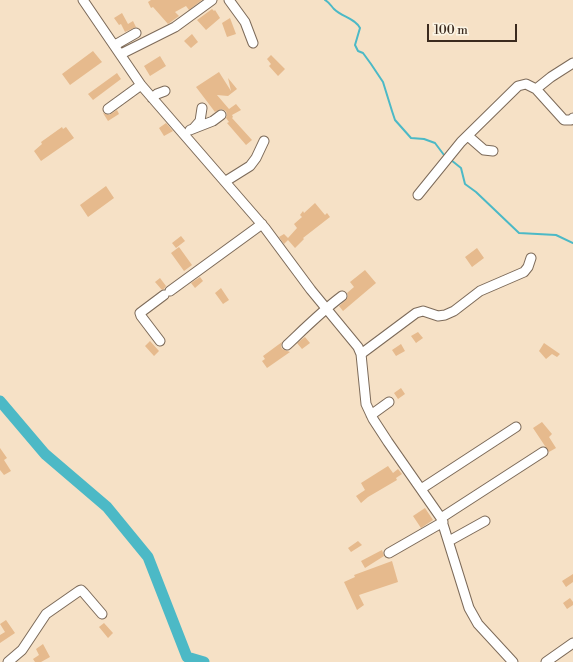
<!DOCTYPE html>
<html>
<head>
<meta charset="utf-8">
<style>
	body { margin:0 }
	#map { position:relative; width:573px; height:662px; overflow:hidden; background:#f6e1c6; font-family:"Libre Bodoni",serif }
	canvas { display:block }
	.scale { position:absolute; left:427px; top:24px; width:90px; height:18px; box-sizing:border-box; border:2px solid #3b2a1e; border-top:0; padding-left:5px; font-size:12px; line-height:14px; white-space:nowrap; color:#3b2a1e; -webkit-text-stroke:3px #fcf5e5; paint-order:stroke }
</style>
</head>
<body>
<div id="map">
<canvas width="573" height="662"></canvas>
<div class="scale">100 m</div>
</div>
<script>
const c = document.querySelector('canvas').getContext('2d');
c.lineJoin = 'round';
function trace(path, color, width, dash) {
  c.strokeStyle = color;
  c.lineWidth = width;
  c.lineCap = dash ? 'butt' : 'round';
  c.setLineDash(dash || []);
  c.stroke(path);
}
function fill(path, color) {
  c.fillStyle = color;
  c.fill(path, 'evenodd');
}
trace(new Path2D(`
	M325 0C330 3 331 6 334 9 342 17 355 18 360 28L355 45 358 51 363 53 371 64 383 82 392 111 395 120 411 138 424 139 435 143 444 155
	M451 160 461 168 465 184 476 192 519 233 556 235 573 243`), '#4cb9c6', 2);
trace(new Path2D(`
	M0 401 45 454 107 507 148 557 187 657 204 662`), '#4cb9c6', 11);
fill(new Path2D(`
	M151 0H202L189 10 186 6 175 12 179 16 168 24 153 7 151 8 148 2Z
	M212 9 214 11 215 10 220 18 206 30 197 20Z
	M122 13 128 24 133 21 136 27 125 32 121 24 119 25 114 18Z
	M230 18 236 34 227 37 222 23Z
	M192 34 198 42 191 48 184 41Z
	M93 51 102 62 70 85 62 74Z
	M271 55 285 69 278 76 269 66 271 64 267 59Z
	M160 56 166 66 150 76 144 66Z
	M219 72 231 91 228 78 237 89 228 96 217 95 229 109 236 104 241 110 232 115 233 117 232 118 252 140 246 145 227 123 229 122 226 118 227 115 226 111 221 109 215 112 196 87Z
	M117 73 121 79 93 100 88 94Z
	M117 110 119 114 108 121 103 113 109 115Z
	M166 123 173 131 164 136 159 128Z
	M62 127 63 129 66 127 74 138 41 161 34 151 42 144 41 142Z
	M106 186 114 198 88 217 80 205Z
	M315 203 325 215 327 213 330 217 303 238 304 239 295 248 288 240 284 244 279 237 284 234 288 238 297 228 294 224 302 217 300 215 303 211 304 213Z
	M181 236 185 241 176 248 172 243Z
	M179 247 192 265 184 271 171 253Z
	M477 248 484 258 472 267 465 257Z
	M365 270 376 283 343 311 339 306 346 300 348 296 347 293 354 287 350 282Z
	M200 277 203 281 195 288 191 283Z
	M160 278 166 286 164 289 162 290 155 282Z
	M221 288 229 300 223 304 215 293Z
	M418 332 423 338 416 343 411 336Z
	M305 337 310 343 302 349 297 343Z
	M150 341 159 351 154 356 145 346Z
	M282 342 281 346 282 349 290 352 267 368 262 361 265 359 263 356Z
	M544 343 560 354 557 357 552 354 546 359 539 351Z
	M401 344 405 351 396 356 392 350Z
	M401 388 405 394 398 399 394 393Z
	M542 422 552 434 549 437 556 448 549 452 533 428Z
	M0 448 7 458 4 460 11 471 4 475 0 470Z
	M388 466 393 473 398 469 402 474 396 478 397 480 368 497 361 503 356 496 365 490 361 483Z
	M425 508 433 520 421 528 413 516Z
	M358 541 362 545 351 552 348 548Z
	M382 550 384 556 365 568 361 561Z
	M392 561 398 582 359 595 364 605 357 610 344 582 355 577 354 575Z
	M573 574V582L566 587 562 581Z
	M570 598 573 602V605L567 609 563 603Z
	M6 620 15 633 0 643V635L5 632 0 624Z
	M104 623 113 633 108 638 99 627Z
	M43 644 50 657 41 662H35L33 659 39 655 36 649Z`), '#e6ba8d');
const minor = new Path2D(`
	M83 0 141 85 265 228 311 290 358 347 361 354 366 404 373 419 388 442 441 518 469 608 478 624 513 662
	M229 0 245 22 253 43
	M115 45 136 33
	M121 54 175 27 212 0
	M536 89 551 77 573 63
	M152 98 157 94 165 91
	M108 109 141 85
	M193 129 200 121 202 108
	M190 130 213 121 221 115
	M468 136 484 150 493 151
	M226 181 250 166 256 158 264 141
	M418 195 461 142 518 86 526 84 536 89 564 120H571L573 118
	M170 291 262 224
	M160 341 141 316 140 313 164 295
	M287 345C305 328 322 311 342 296
	M361 354 416 313 423 311 438 316 445 315 454 311 480 291 524 272 528 267 531 258
	M371 415 389 402
	M421 489 516 427
	M441 518 543 452
	M449 541 485 521
	M389 553 443 522
	M8 662 22 650 46 614 79 591 81 590 84 593 102 614
	M546 662 573 643`);
trace(minor, '#7c6a59', 11);
trace(minor, '#fff', 9);
</script>
</body>
</html>
